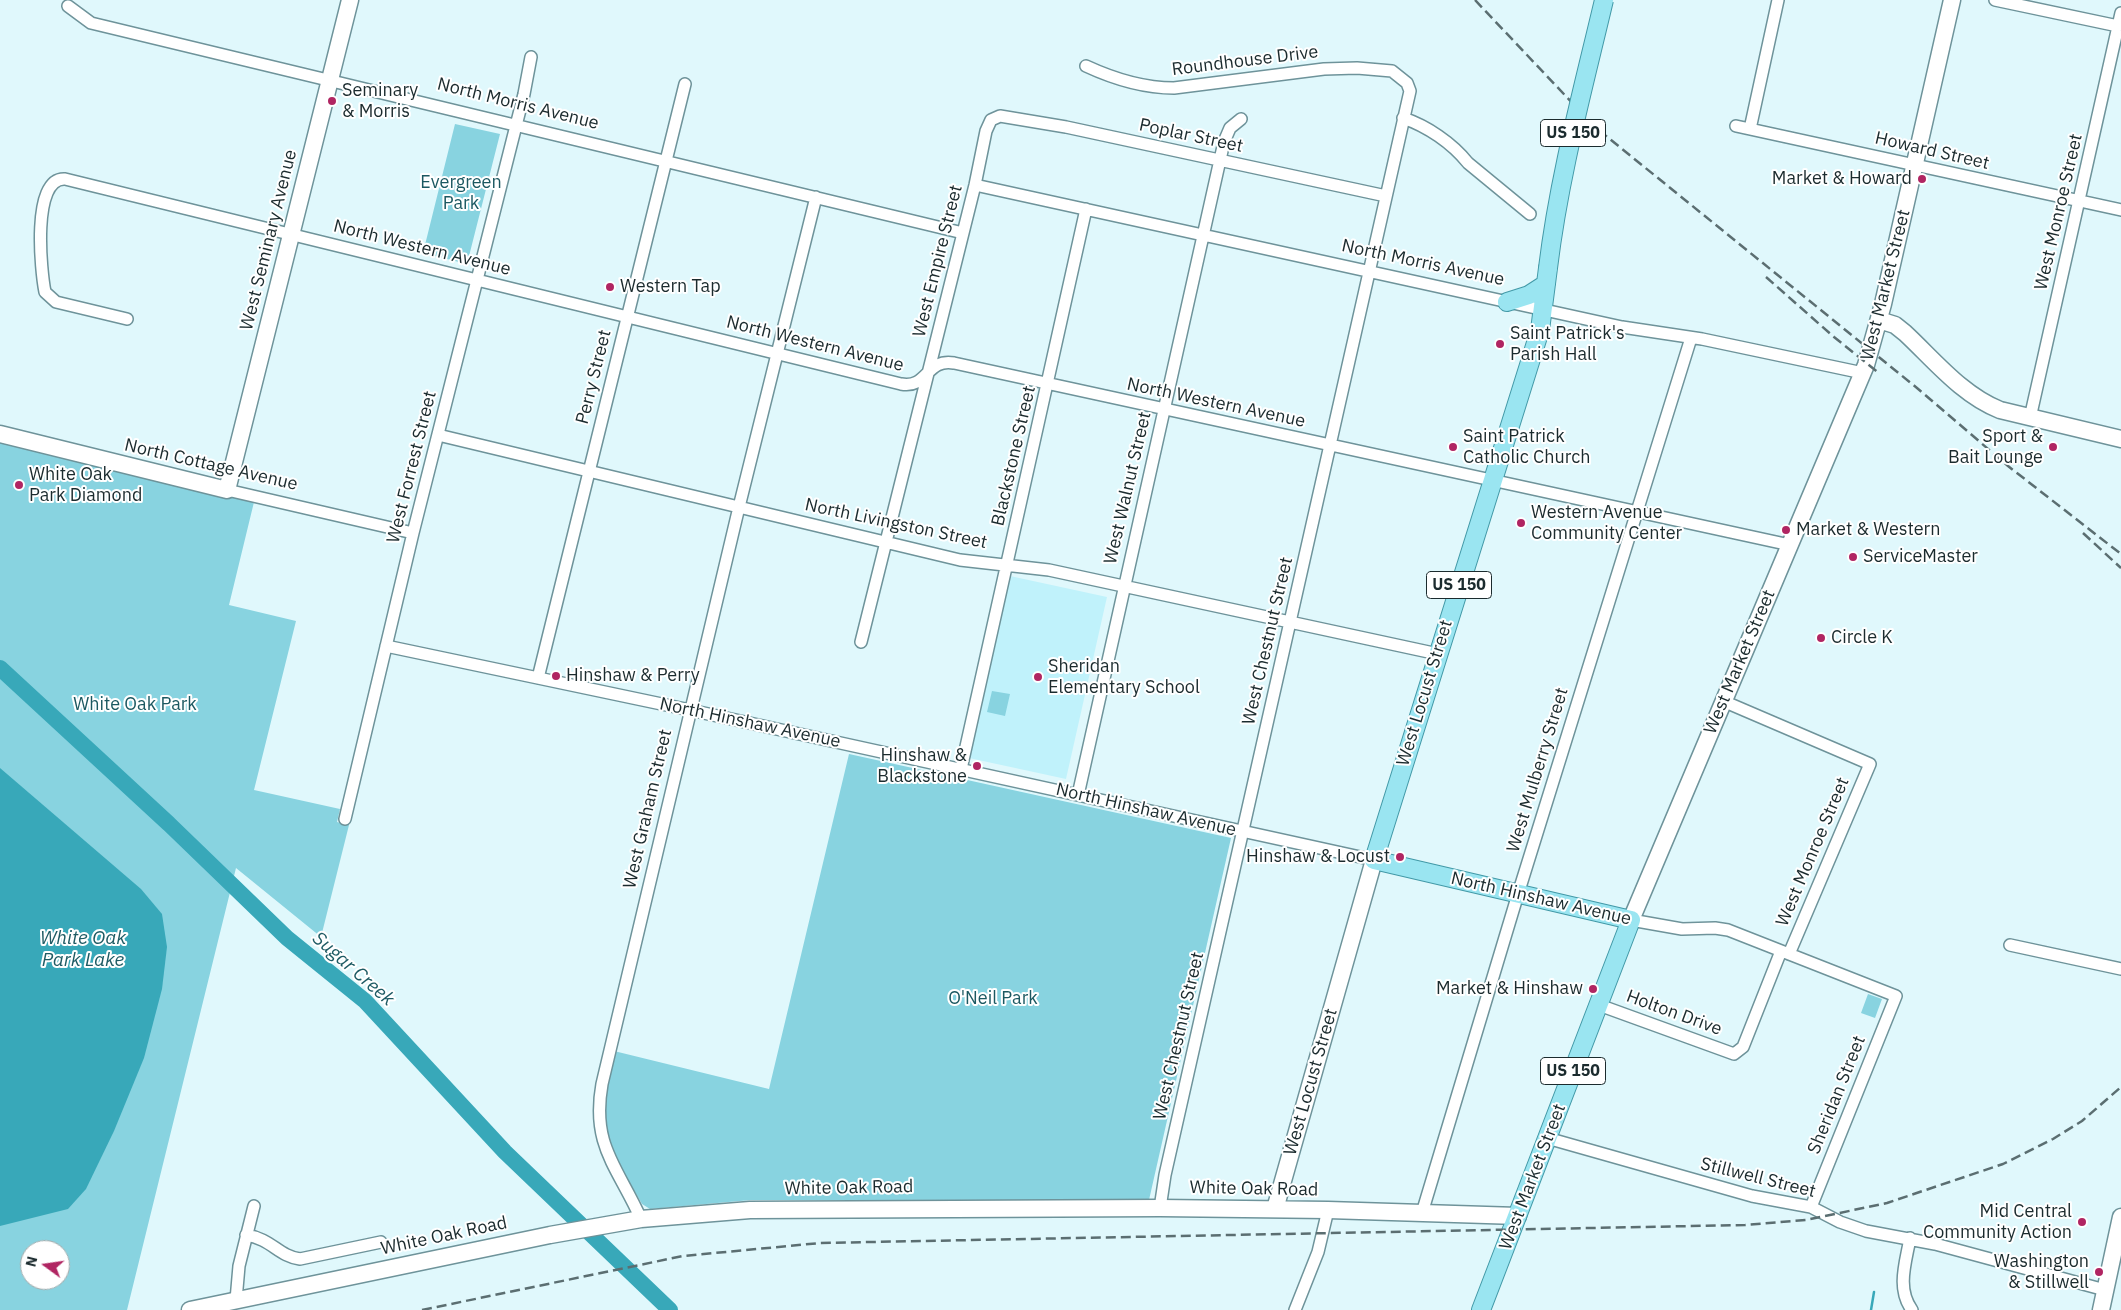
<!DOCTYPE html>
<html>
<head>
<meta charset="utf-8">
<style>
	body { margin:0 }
	#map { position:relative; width:2121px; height:1310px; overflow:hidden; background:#e0f8fc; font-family:"IBM Plex Sans",sans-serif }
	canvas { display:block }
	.north { position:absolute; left:20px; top:1240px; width:50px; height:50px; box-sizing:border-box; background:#fff; border:1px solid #a4aaab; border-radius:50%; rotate:284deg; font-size:14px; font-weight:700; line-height:20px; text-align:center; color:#1b2b2e }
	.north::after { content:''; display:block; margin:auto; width:18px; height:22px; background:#b02562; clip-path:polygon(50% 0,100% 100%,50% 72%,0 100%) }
</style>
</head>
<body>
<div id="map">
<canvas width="2121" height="1310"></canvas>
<div class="north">N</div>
</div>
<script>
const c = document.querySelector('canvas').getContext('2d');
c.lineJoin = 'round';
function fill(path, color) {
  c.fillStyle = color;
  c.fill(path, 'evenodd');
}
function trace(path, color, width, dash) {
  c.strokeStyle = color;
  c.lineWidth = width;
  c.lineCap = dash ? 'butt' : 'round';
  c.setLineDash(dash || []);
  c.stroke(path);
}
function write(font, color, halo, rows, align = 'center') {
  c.font = font + ' "IBM Plex Sans",sans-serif';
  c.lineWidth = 4;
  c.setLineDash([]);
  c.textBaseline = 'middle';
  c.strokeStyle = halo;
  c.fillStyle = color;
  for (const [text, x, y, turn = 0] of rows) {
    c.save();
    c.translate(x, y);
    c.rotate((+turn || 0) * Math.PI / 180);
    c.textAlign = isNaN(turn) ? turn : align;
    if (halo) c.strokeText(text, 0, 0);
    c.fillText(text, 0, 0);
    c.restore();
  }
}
fill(new Path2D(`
	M1010 576 1107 597 1066 779 969 758Z`), '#c0f2fb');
fill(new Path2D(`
	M455 124 500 134 467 264 423 253Z
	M0 442 254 502 229 605 296 621 254 790 340 809 337 822 349 825 321 937 236 868 127 1310H0ZM30 1250H60V1280H30Z
	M992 691 1010 694 1005 716 987 712Z
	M849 754 1231 838 1149 1200H751L650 1209 642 1204C628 1179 609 1153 604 1124 601 1103 610 1072 614 1051L769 1089Z
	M1868 994 1882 999 1875 1018 1861 1013Z`), '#88d3e0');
fill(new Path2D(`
	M0 768 141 889 162 914 167 947 162 989 144 1058 114 1131 86 1189 68 1209 0 1226Z`), '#38a8b9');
trace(new Path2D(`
	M1871 1310 1874 1292`), '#38a8b9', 2.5);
trace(new Path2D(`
	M0 668 169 824 287 938 365 1001 505 1152 670 1310`), '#38a8b9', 16);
const street = new Path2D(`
	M1995 0 2118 26
	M68 6 91 23 963 233
	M1086 66C1114 79 1142 88 1174 88L1324 69 1357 68 1392 71 1407 83 1410 91 1165 1175 1160 1208
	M1403 118C1427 126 1452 143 1468 163L1530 214
	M1736 126 2121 210
	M1750 129 1778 0
	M975 185 1622 327 1702 339 1863 373
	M127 319 56 302 45 292C41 272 31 177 65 179L901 384C928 389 926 358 954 363L1790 545
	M2030 418 2121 13
	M438 435 960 560 1049 570 1438 654
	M227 490 413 533
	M861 642 975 185 986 131 991 120 1000 116 1066 127 1386 196
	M386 646 690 710 1374 860
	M538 678 685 84
	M1723 701 1870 764 1789 954
	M961 769 1086 209
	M1078 795 1224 142 1230 128 1241 119
	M345 819 413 533 524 94 531 57
	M1631 920 1682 929 1715 928 1728 930 1896 996 1811 1207
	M2010 945 2121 969
	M1599 1005 1734 1054 1743 1047 1781 951
	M1547 1138 1752 1196 1811 1207 1840 1222 1866 1231 1935 1244 2105 1290
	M1422 1213 1518 894 1691 338
	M641 1219C618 1167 591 1146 602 1084L739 507 816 197
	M246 1235C272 1239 278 1256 300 1259L381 1242
	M1910 1238C1906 1262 1896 1288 1912 1310
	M236 1300 239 1266 254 1206
	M1295 1310 1318 1252 1328 1210`);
const secondary = new Path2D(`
	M1879 320 1895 325 1905 333C1934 360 1962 395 2000 410L2121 439
	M0 434 227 490 350 0
	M1631 920 1866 365 1883 304 1952 0
	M1275 1209 1374 860
	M190 1310 550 1235 641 1219 750 1210 1160 1208 1328 1210 1518 1216
	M2101 1310 2121 1217`);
const primary = new Path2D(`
	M1507 302 1529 295 1546 284
	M1481 1310 1631 920 1374 860 1540 330 1548 268`);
trace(street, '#6e939a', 14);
trace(secondary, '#6e939a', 19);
trace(primary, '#4299a7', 20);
trace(street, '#fff', 11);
trace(secondary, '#fff', 16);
trace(primary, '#9ae5f1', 18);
trace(new Path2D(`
	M1475 0 1595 127 1917 388 2008 466 2121 554
	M1766 277 1834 337 1880 374
	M2083 533 2121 568
	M422 1310 683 1256 820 1243 1745 1225 1806 1220 1887 1203 2003 1164 2053 1139 2082 1121 2121 1087`), '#5b6e71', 2.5, [10, 5]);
const primaryBridge = new Path2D(`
	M1548 268C1559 177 1583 89 1604 0`);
trace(primaryBridge, '#4299a7', 20, []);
trace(primaryBridge, '#9ae5f1', 18);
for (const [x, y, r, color] of [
	[332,101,5,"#b02562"],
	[1922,179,5,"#b02562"],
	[610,287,5,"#b02562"],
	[1500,344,5,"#b02562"],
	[1453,447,5,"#b02562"],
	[2053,447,5,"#b02562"],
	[19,485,5,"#b02562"],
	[1521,523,5,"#b02562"],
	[1786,530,5,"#b02562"],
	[1853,557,5,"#b02562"],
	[1821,638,5,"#b02562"],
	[556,676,5,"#b02562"],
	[1038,677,5,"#b02562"],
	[977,766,5,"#b02562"],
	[1400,857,5,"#b02562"],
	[1593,989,5,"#b02562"],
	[2082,1222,5,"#b02562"],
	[2099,1272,5,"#b02562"]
]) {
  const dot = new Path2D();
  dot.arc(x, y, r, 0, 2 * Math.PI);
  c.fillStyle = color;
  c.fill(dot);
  trace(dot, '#fff', 2);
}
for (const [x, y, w] of [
	[1573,133,65],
	[1459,585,65],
	[1573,1071,65]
]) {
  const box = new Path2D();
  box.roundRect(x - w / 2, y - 13.5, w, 27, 4);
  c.fillStyle = '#fff';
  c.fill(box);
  trace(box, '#1b2b2e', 1);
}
write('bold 16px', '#1b2b2e', null, [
	["US 150",1573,133],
	["US 150",1459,585],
	["US 150",1573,1071]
]);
write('18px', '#1b2b2e', '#fff', [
	["Roundhouse Drive",1245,61,-7],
	["North Morris Avenue",518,104,14],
	["Poplar Street",1191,136,12],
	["Howard Street",1932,151,13],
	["West Monroe Street",2059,212,-77],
	["West Seminary Avenue",269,240,-76],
	["North Western Avenue",422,248,14],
	["West Empire Street",938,261,-76],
	["North Morris Avenue",1423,263,12],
	["West Market Street",1886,285,-76],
	["North Western Avenue",815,344,14],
	["Perry Street",594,377,-76],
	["North Western Avenue",1216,403,12],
	["Blackstone Street",1014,456,-77],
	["North Cottage Avenue",211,465,13],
	["West Forrest Street",412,467,-76],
	["West Walnut Street",1128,488,-77],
	["North Livingston Street",896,524,12],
	["West Chestnut Street",1268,641,-77],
	["West Market Street",1740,662,-67],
	["West Locust Street",1425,693,-73],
	["North Hinshaw Avenue",750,723,12],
	["West Mulberry Street",1538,770,-73],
	["West Graham Street",648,809,-77],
	["North Hinshaw Avenue",1146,810,13],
	["West Monroe Street",1813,852,-67],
	["North Hinshaw Avenue",1541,899,13],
	["Holton Drive",1674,1013,20],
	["West Chestnut Street",1179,1036,-77],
	["West Locust Street",1311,1082,-74],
	["Sheridan Street",1837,1095,-68],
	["West Market Street",1533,1177,-69],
	["Stillwell Street",1758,1178,14],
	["White Oak Road",849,1188,-1],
	["White Oak Road",1254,1189,1],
	["White Oak Road",444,1236,-12]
]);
write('18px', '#1b2b2e', '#fff', [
	["Seminary",342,91],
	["& Morris",342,112],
	["Market & Howard",1912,179,"right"],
	["Western Tap",620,287],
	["Saint Patrick's",1510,334],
	["Parish Hall",1510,355],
	["Saint Patrick",1463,437],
	["Catholic Church",1463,458],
	["Sport &",2043,437,"right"],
	["Bait Lounge",2043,458,"right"],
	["White Oak",29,475],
	["Park Diamond",29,496],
	["Western Avenue",1531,513],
	["Community Center",1531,534],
	["Market & Western",1796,530],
	["ServiceMaster",1863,557],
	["Circle K",1831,638],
	["Sheridan",1048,667],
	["Elementary School",1048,688],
	["Hinshaw & Perry",566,676],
	["Hinshaw &",967,756,"right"],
	["Blackstone",967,777,"right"],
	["Hinshaw & Locust",1390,857,"right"],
	["Market & Hinshaw",1583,989,"right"],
	["Mid Central",2072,1212,"right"],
	["Community Action",2072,1233,"right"],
	["Washington",2089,1262,"right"],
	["& Stillwell",2089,1283,"right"]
], 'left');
write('18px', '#1b5861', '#fff', [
	["Evergreen",461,183],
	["Park",461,204],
	["White Oak Park",135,705],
	["O'Neil Park",993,999]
]);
write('italic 19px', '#1e5b64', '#fff', [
	["White Oak",83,939],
	["Park Lake",83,961],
	["Sugar Creek",353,969,41]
]);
</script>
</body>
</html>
